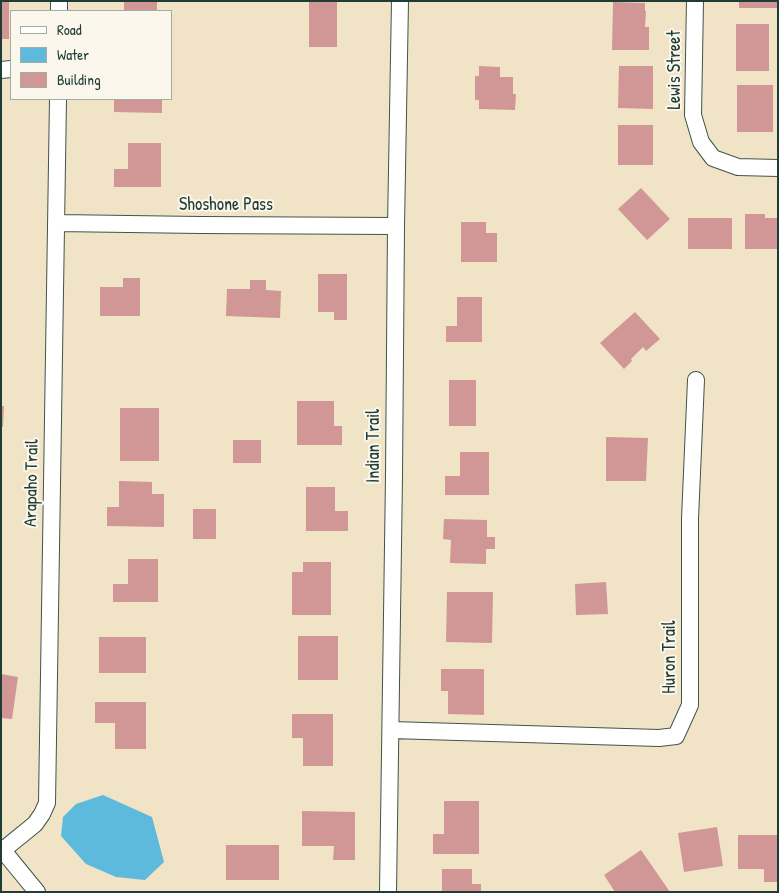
<!DOCTYPE html>
<html>
<head>
<meta charset="utf-8">
<style>
	body { margin:0 }
	#map { position:relative; width:779px; height:893px; overflow:hidden; background:#f1e3c6; font-family:"Patrick Hand",sans-serif }
	canvas { display:block }
	.frame { position:absolute; inset:0; border:2px solid #1f3d34; pointer-events:none }
	.legend { position:absolute; left:10px; top:10px; width:162px; height:90px; box-sizing:border-box; background:#fbf7ec; border:1px solid #a3ada2; margin:0; padding:6px 9px; list-style:none; font-size:15px; color:#1f3d34 }
	.legend li { display:flex; align-items:center; gap:10px; height:25px }
	.legend b { width:25px; border:1px solid #a3ada2 }
</style>
</head>
<body>
<div id="map">
<canvas width="779" height="893"></canvas>
<div class="frame"></div>
<ul class="legend">
<li><b style="height:6px;background:#fff"></b>Road</li>
<li><b style="height:14px;background:#5ebadc"></b>Water</li>
<li><b style="height:14px;background:#d09796"></b>Building</li>
</ul>
</div>
<script>
const c = document.querySelector('canvas').getContext('2d');
c.lineJoin = 'round';
function fill(path, color) {
  c.fillStyle = color;
  c.fill(path, 'evenodd');
}
function trace(path, color, width, dash) {
  c.strokeStyle = color;
  c.lineWidth = width;
  c.lineCap = dash ? 'butt' : 'round';
  c.setLineDash(dash || []);
  c.stroke(path);
}
function write(font, color, halo, rows, align = 'center') {
  c.font = font + ' "Patrick Hand",sans-serif';
  c.lineWidth = 4;
  c.setLineDash([]);
  c.textBaseline = 'middle';
  c.strokeStyle = halo;
  c.fillStyle = color;
  for (const [text, x, y, turn = 0] of rows) {
    c.save();
    c.translate(x, y);
    c.rotate((+turn || 0) * Math.PI / 180);
    c.textAlign = isNaN(turn) ? turn : align;
    if (halo) c.strokeText(text, 0, 0);
    c.fillText(text, 0, 0);
    c.restore();
  }
}
fill(new Path2D(`
	M103 795 152 817 164 862 145 880 116 877 86 864 61 836 63 817 76 804Z`), '#5ebadc');
fill(new Path2D(`
	M1 1H9V39H1Z
	M124 1H157V11H124Z
	M309 1H337V47H309Z
	M739 1H778V8H739Z
	M613 2 645 3V11H646L645 27H649V50H612Z
	M736 24H769V71H736Z
	M479 66 500 67V77H513V94H516L515 110 479 109V100H475V76H479Z
	M619 66H653V109L618 108Z
	M737 85H773V132H737Z
	M114 99H162V113L114 112Z
	M618 125H653V165H618Z
	M128 143H161V187H114V169H128Z
	M641 188 670 219 647 240 618 209Z
	M745 214H765V218H778V249H745Z
	M688 218H732V249H688Z
	M461 222H486V233H497V262H461Z
	M318 274H347V320H334V312H318Z
	M123 278H140V316H100V287H123Z
	M250 280H266V290L281 291 280 318 226 316 227 289H250Z
	M457 297H482V342H446V326H457Z
	M635 312 660 339 646 351 643 347 631 359 632 361 624 369 600 343Z
	M449 380H476V426H449Z
	M297 401H334V426H342V445H297Z
	M1 406H4L3 427H1Z
	M120 408H159V461H120Z
	M606 437 648 438 646 481H606Z
	M233 440H261V463H233Z
	M460 452H489V495H445V476H460Z
	M119 481 152 482V494H164V527L107 526V507H119Z
	M306 487H335V511H348V531H306Z
	M193 509H216V539H193Z
	M444 519 487 520V537H495V549H486V564L450 563 451 540 443 539Z
	M128 559H158V602H113V584H128Z
	M303 562H331V615H292V572H303Z
	M606 582 608 614 576 615 575 584Z
	M447 592H493L492 643 446 642Z
	M298 636H338V680H298Z
	M99 637H146V673H99Z
	M441 669H484V715L448 714V691H441Z
	M1 674 18 677 12 719 1 718Z
	M95 702H146V749H115V723H95Z
	M292 714H333V766H303V738H292Z
	M444 801H479V854H433V834H444Z
	M302 811 355 812V860H333L334 846H302Z
	M717 827 723 866 684 872 678 833Z
	M738 835H778V882H764V869H738Z
	M226 845H279V880H226Z
	M641 850 670 892H615L604 875Z
	M442 869H472V884H481V892H442Z`), '#d09796');
const minor = new Path2D(`
	M695 1 693 115 701 142 713 158 738 167 778 168
	M59 11V1
	M1 70 11 69
	M57 223 200 225 396 226
	M391 730 659 738 676 736 690 705V519L696 380
	M1 848 37 892
	M3 850 35 824 42 814 47 803 58 99
	M388 892 394 476 396 226 400 1`);
trace(minor, '#3e564a', 18);
trace(minor, '#fff', 16);
write('18px', '#1f3d34', '#fbf7ec', [
	["Lewis Street",675,70,-90],
	["Shoshone Pass",226,205],
	["Indian Trail",374,446,-90],
	["Arapaho Trail",32,483,-89],
	["Huron Trail",670,657,-90]
]);
</script>
</body>
</html>
